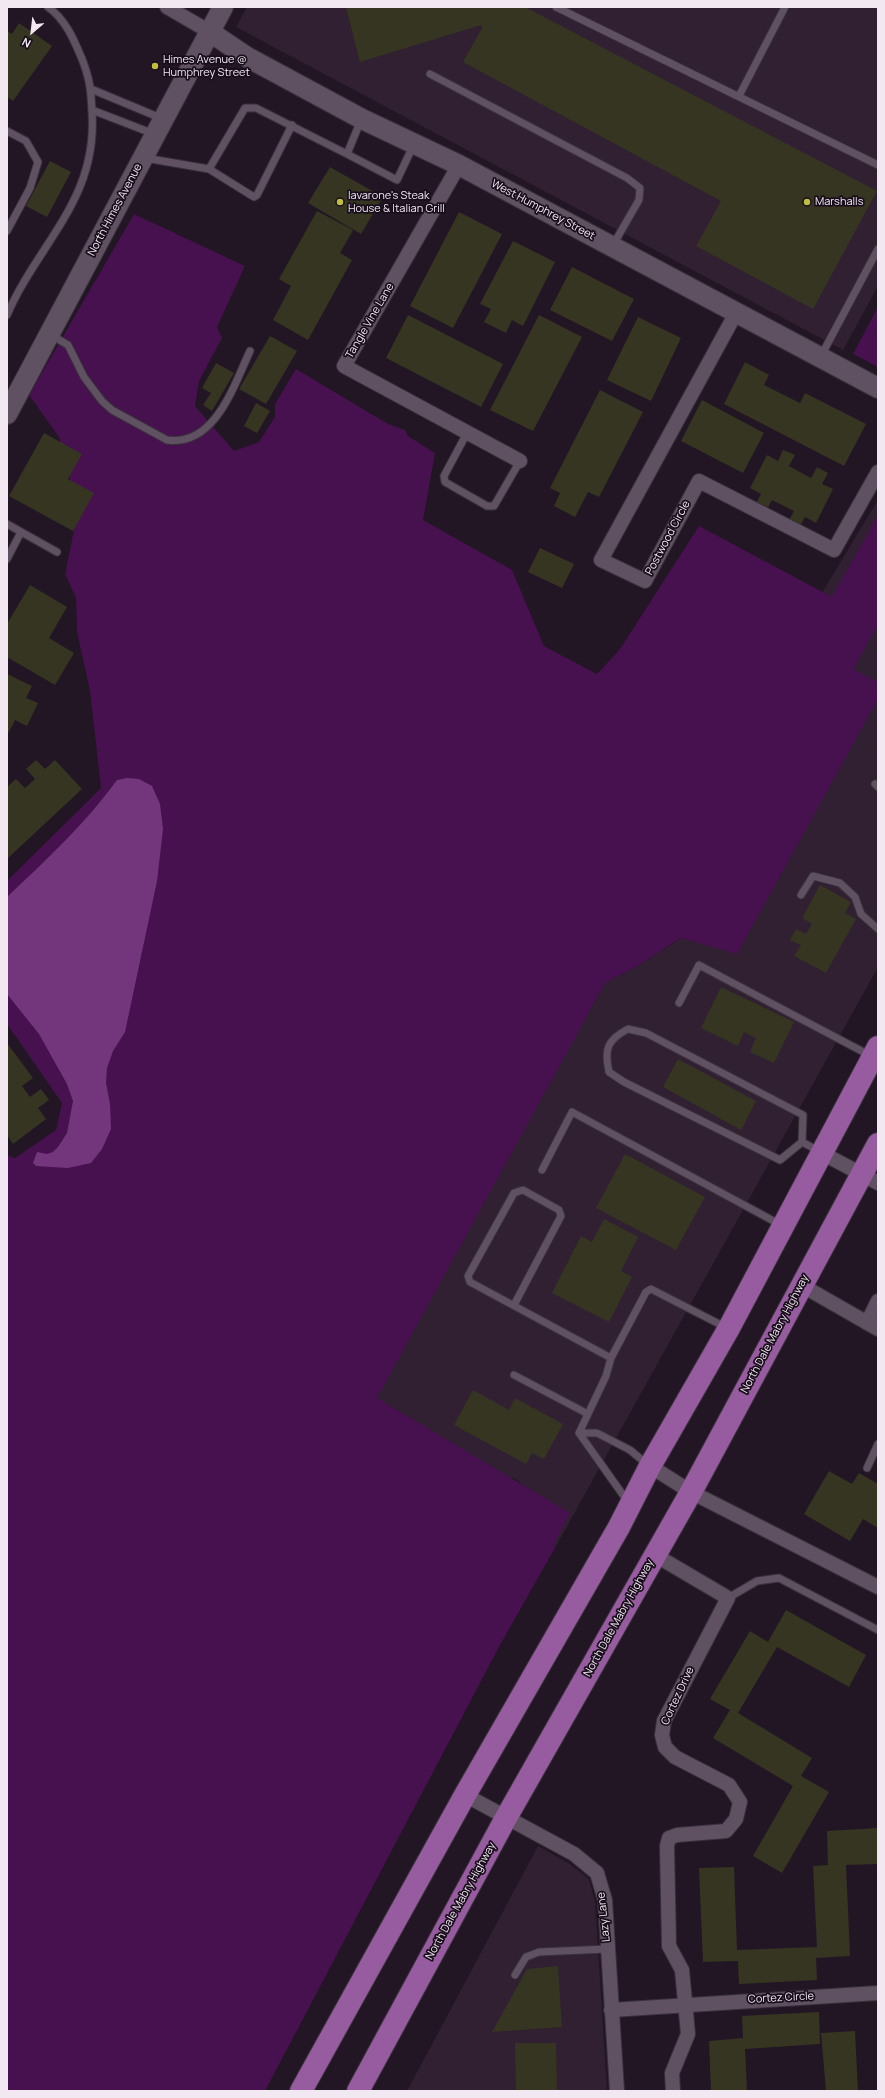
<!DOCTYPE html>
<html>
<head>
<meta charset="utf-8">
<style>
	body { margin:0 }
	#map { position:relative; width:885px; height:2098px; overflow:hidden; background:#221624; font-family:Manrope,sans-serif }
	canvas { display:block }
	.frame { position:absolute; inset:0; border:8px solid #f1e8f2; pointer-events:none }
	.north { position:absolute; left:12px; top:12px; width:40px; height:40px; -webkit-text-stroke:3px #180d1a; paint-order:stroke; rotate:208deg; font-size:11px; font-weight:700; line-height:16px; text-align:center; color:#f1e8f2 }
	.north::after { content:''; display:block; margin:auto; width:14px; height:18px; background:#f1e8f2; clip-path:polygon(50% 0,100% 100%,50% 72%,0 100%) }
</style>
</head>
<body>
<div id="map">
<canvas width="885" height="2098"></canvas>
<div class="frame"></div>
<div class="north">N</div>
</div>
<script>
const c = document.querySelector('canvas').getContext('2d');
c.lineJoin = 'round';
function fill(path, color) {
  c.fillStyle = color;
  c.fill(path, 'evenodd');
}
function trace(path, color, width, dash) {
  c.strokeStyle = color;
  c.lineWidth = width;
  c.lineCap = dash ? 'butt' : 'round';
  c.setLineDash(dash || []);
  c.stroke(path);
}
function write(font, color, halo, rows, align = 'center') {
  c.font = font + ' Manrope,sans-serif';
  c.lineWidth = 3.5;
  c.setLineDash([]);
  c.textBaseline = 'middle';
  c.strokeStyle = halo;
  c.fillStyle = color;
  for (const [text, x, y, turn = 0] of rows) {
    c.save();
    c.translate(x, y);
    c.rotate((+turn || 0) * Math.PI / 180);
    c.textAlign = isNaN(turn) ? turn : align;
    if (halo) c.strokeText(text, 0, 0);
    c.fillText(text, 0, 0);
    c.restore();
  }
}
fill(new Path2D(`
	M247 7H878V286L843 350 236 27Z
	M878 500V967L556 1546 537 1543 549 1508 516 1479 456 1466 388 1413 374 1394 580 996 636 967 707 922 802 626Z
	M538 1846 568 1863 589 1879 595 1902 607 2091H407Z`), '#302032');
fill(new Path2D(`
	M134 214 245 266 217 327 222 338 199 381 195 406 234 451 259 442 275 417V404L296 369 388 424 405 430 408 436 435 453 423 520 512 570 544 646 597 674 620 649 699 526 832 597 878 515V625L853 669 878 682V699L737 954 681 938 636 967 605 983 377 1398 570 1513 553 1546H556L500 1645 265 2091H7V1155L15 1158 56 1130 62 1103 7 1024V881L101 788 90 691 77 632 76 598 65 574 78 510 59 437 29 395Z
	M878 307V367L853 354Z`), '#46114e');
fill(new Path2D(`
	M127 778 139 779 152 786 160 804 163 829 157 881 125 1032 113 1051 107 1068 106 1083 110 1104 111 1129 102 1149 91 1163 68 1168 36 1166 33 1163 37 1152 47 1154 53 1152 58 1147 67 1133 73 1101 67 1084 39 1034 7 994V897C45 861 87 822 117 780Z`), '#73367d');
fill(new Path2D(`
	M346 7H525L877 191 813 309 696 246 721 201 463 62 482 28 481 25 360 62Z
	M19 23 52 46 13 101 7 97V31L12 34Z
	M50 161 71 172 47 217 26 206Z
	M330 167 383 197 361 234 308 203Z
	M317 211 353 230 340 253 352 260 308 340 273 320 291 286 279 279Z
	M459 212 502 234 453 328 410 306Z
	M513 241 555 262 523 326 512 320 506 333 484 322 491 309 480 304Z
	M572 267 634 299 612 341 550 310Z
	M408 315 503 364 481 407 386 358Z
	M539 315 582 337 533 431 490 410Z
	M638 317 681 338 651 401 607 380Z
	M270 336 297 351 266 404 239 389Z
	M745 362 769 375 764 385 800 403 805 393 866 424 844 466 724 404Z
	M216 363 234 373 212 411 203 405 211 393 202 388Z
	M600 390 643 412 599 497 588 492 575 517 554 506 560 493 550 488Z
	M702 400 764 433 743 473 681 441Z
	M256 403 270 411 257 433 244 426Z
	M44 433 82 454 68 479 94 493 73 531 9 496Z
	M783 450 795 455 789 466 811 478 817 467 828 473 822 484 833 489 816 523 805 517 799 528 788 522 794 511 772 500 766 511 755 505 761 494 750 488 767 455 778 461Z
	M540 548 574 564 562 588 528 572Z
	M30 585 67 607 49 638 74 653 55 685 7 657V624Z
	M7 674 32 686 26 698 38 703 27 726 15 720 9 732 7 731Z
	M36 760 45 769 55 760 82 789 7 859V787L16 779 25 788 35 779 26 769Z
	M820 885 851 902 845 913 856 919 826 973 794 956 801 945 790 940 796 929 806 934 812 924 802 918Z
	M721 987 794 1022 774 1063 750 1052 756 1038 744 1032 738 1046 701 1028Z
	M7 1043 33 1078 22 1086 30 1097 41 1089 49 1100 38 1108 46 1119 13 1144 7 1135Z
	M678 1059 756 1101 741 1130 663 1087Z
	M625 1154 705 1197 676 1250 596 1208Z
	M604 1219 638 1237 621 1271 632 1277 609 1322 552 1293 581 1236 592 1242Z
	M473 1390 509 1410 515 1398 563 1424 544 1459 532 1453 526 1464 454 1425Z
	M829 1471 852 1484 859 1473 878 1484V1528L863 1519 850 1541 804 1514Z
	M786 1610 866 1655 849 1687 777 1647 738 1713 812 1758 801 1776 829 1792 782 1873 753 1856 793 1786 713 1738 730 1710 710 1699 750 1631 768 1642Z
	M878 1828V1864L846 1865 850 1956 816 1958 817 1980 739 1984 738 1961 703 1962 699 1868 734 1867 737 1950 817 1947 813 1866 828 1865 827 1831Z
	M558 1966 562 2027 492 2032 527 1969Z
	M819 2012 820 2044 745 2049 747 2091H711L709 2041 743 2038 742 2016Z
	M855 2031 858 2091H826L821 2033Z
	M515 2043H556L557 2091H516Z`), '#353522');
const lane = new Path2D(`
	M556 7 878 165
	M430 74 627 178 640 188 639 200 613 245
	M91 89 163 119
	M739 96 785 7
	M92 110 154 134
	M7 131 26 141 38 162 30 188 7 231
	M347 154 397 180 414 144
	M145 158 209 169 245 108H256L347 154 361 120
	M209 169 254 197 257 195 292 125
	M7 315C38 243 98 200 92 112 91 91 90 79 82 59 74 40 66 20 48 7
	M51 335 68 345 84 377 102 401 112 410 167 440C215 447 234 385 250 351
	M821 356 878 249
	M467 433 444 476 445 482 487 506H494L520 461
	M7 524 57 552
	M7 559 21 532
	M875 784 878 787
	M801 895 813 876 840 883 855 897 861 914 878 929
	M679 1003 699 965 871 1056
	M628 1029 646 1033 803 1115 802 1142 780 1160 624 1082 609 1072C604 1049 607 1040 628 1029Z
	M802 1142 819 1151
	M542 1170 572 1112 781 1225
	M514 1305 561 1216 559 1210 523 1190 514 1193 468 1276 470 1282 611 1358
	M514 1375 588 1414
	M579 1433 606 1376 611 1358 646 1292 651 1289 727 1328
	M867 1468 878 1444
	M628 1502 579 1433H597L630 1450 648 1465
	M728 1598 757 1581 779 1578 878 1630
	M515 1975 526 1957 539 1952 607 1949`);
const street = new Path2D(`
	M167 7 210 32
	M459 165 344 366 520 461
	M736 313 601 560 645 581 699 481 834 550 878 472
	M822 1153 878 1183
	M801 1285 878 1329
	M867 1323 878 1301
	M650 1466 691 1492 878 1587
	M655 1555 728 1598 664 1721 662 1735 665 1747 675 1757 729 1785 740 1802 736 1819 726 1831 677 1835 669 1838 667 1846 669 1946 682 1970 688 2034 672 2073 673 2091
	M465 1795 574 1854 597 1873 605 1900 617 2091
	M611 2010 878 1993`);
const secondary = new Path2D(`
	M210 32 247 57 362 119 459 165 878 388
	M7 414 223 7`);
const primary = new Path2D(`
	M301 2091 465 1795 619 1527 650 1466 729 1328 878 1047
	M358 2091 507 1816 691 1492 878 1144`);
trace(lane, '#39313b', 9);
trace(street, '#39313b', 16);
trace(secondary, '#39313b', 22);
trace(primary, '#39313b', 24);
trace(lane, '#5f5161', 7);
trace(street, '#5f5161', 14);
trace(secondary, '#5f5161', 20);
trace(primary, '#975ca0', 22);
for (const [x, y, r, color] of [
	[155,66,4,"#c0be41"],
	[340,202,4,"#c0be41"],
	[807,202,4,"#c0be41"]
]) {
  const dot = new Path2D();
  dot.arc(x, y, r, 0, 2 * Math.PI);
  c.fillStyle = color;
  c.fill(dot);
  trace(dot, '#180d1a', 1.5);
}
write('11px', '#f1e8f2', '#180d1a', [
	["Himes Avenue @",163,60],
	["Humphrey Street",163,73],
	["Iavarone's Steak",348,196],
	["House & Italian Grill",348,209],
	["Marshalls",815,202]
], 'left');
write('11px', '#f1e8f2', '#180d1a', [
	["North Himes Avenue",115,210,-62],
	["West Humphrey Street",543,210,28],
	["Tangle Vine Lane",370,321,-60],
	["Postwood Circle",668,538,-62],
	["North Dale Mabry Highway",775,1334,-62],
	["North Dale Mabry Highway",619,1618,-61],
	["Cortez Drive",678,1696,-65],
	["North Dale Mabry Highway",461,1901,-61],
	["Lazy Lane",604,1917,-96],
	["Cortez Circle",781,1998,-3]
]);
</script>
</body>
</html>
